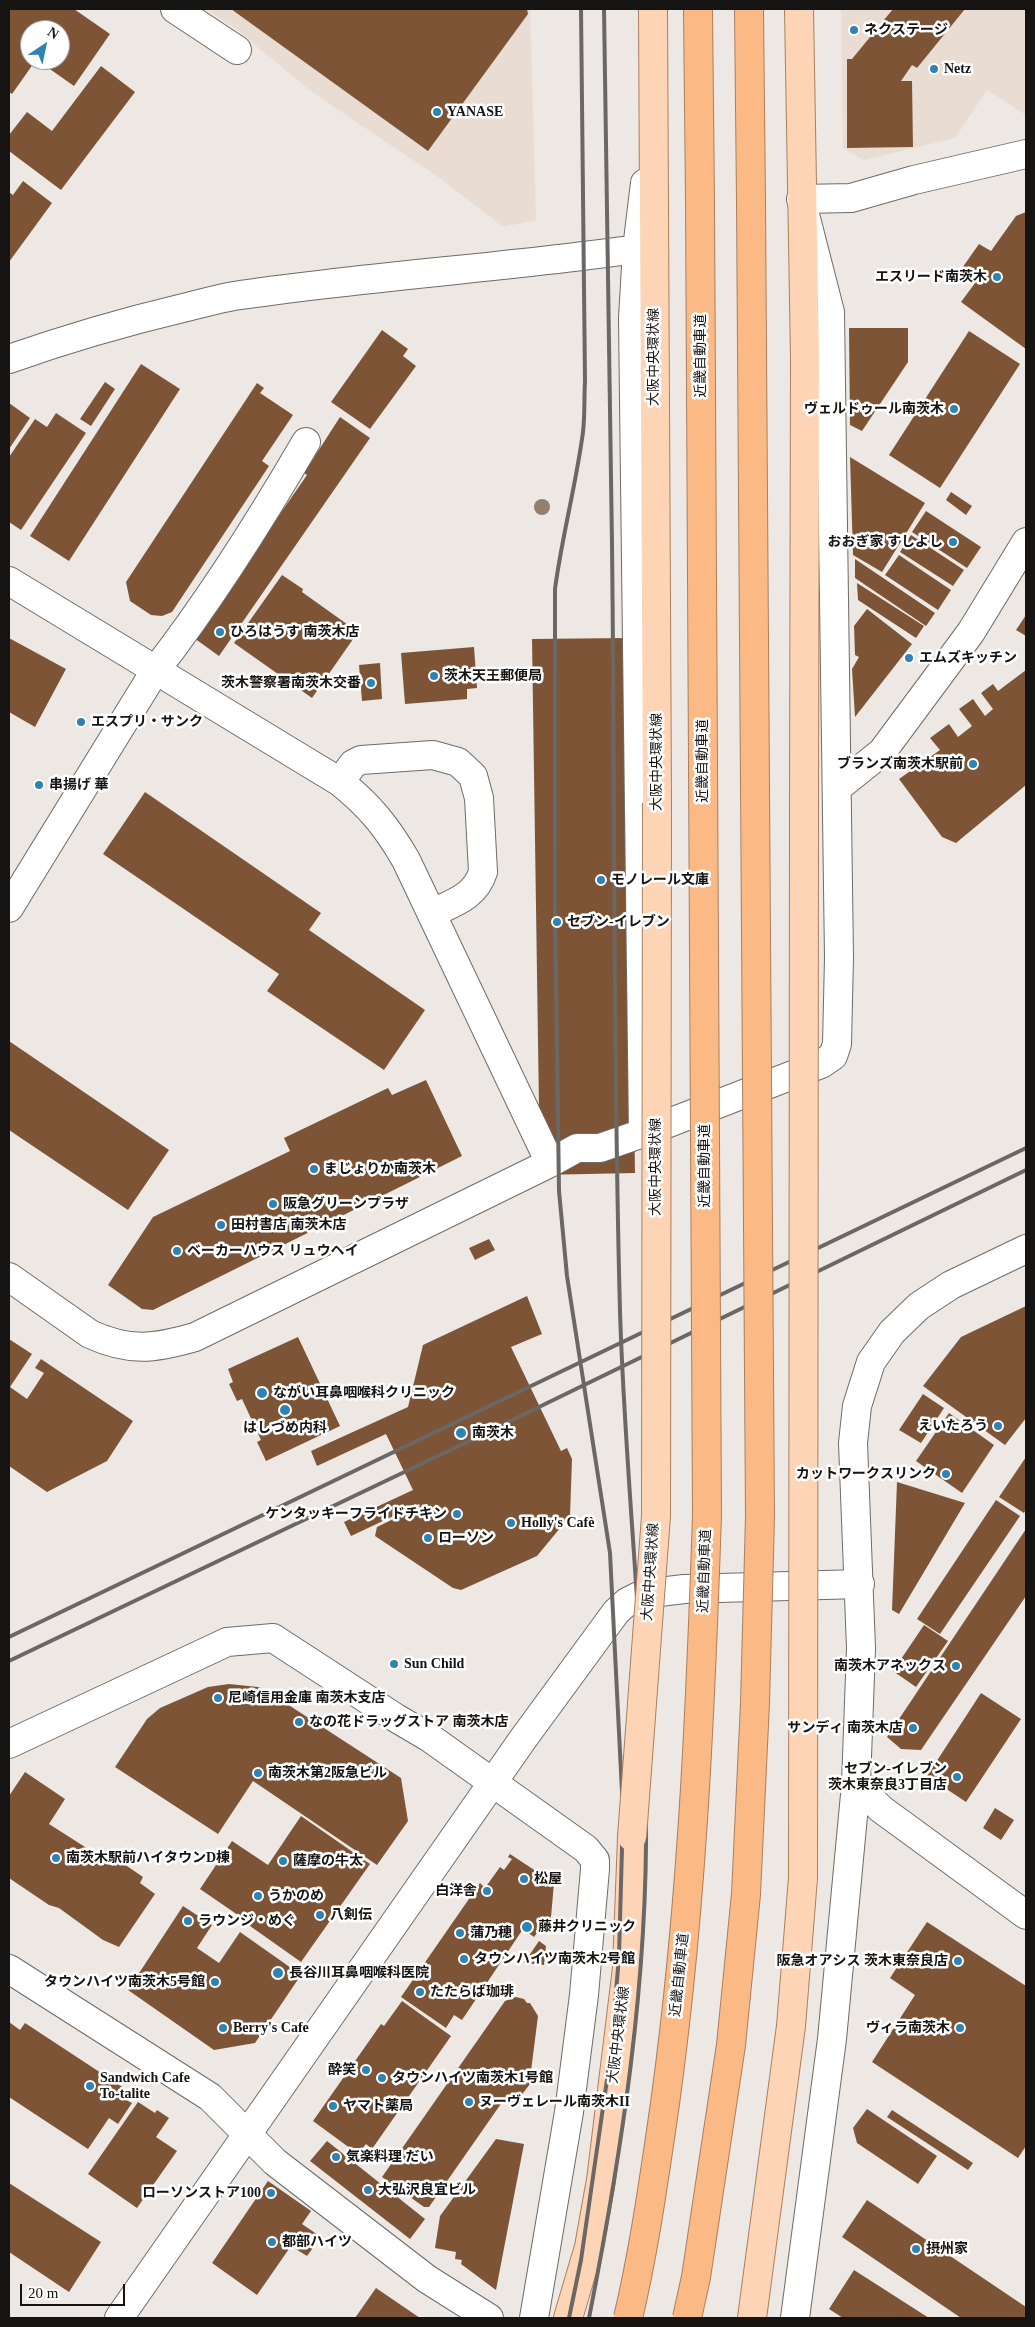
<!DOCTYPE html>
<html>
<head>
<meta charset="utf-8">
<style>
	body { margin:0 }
	#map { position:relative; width:1035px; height:2327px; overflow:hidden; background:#ede8e4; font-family:"Times New Roman",serif }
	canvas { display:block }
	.frame { position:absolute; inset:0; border:10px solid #161413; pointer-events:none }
	.north { position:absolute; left:20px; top:20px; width:50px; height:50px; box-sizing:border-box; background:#fff; border:1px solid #a2a1a1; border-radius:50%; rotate:34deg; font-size:14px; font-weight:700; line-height:20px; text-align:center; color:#161413 }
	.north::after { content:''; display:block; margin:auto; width:18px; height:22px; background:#2f83b3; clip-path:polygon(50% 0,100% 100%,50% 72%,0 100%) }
	.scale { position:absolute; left:20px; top:2284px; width:105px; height:22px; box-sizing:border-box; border:2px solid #161413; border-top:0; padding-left:6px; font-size:15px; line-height:18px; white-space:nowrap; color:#161413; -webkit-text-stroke:4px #fff; paint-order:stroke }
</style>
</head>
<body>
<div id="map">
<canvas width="1035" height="2327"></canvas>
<div class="frame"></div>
<div class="north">N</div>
<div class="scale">20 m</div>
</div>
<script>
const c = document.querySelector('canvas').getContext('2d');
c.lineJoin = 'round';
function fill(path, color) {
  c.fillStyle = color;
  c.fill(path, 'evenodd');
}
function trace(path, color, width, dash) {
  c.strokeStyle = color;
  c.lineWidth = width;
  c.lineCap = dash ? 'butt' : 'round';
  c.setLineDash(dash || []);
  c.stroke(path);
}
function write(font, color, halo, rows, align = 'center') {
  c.font = font + ' "Times New Roman","Noto Sans JP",serif';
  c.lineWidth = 5;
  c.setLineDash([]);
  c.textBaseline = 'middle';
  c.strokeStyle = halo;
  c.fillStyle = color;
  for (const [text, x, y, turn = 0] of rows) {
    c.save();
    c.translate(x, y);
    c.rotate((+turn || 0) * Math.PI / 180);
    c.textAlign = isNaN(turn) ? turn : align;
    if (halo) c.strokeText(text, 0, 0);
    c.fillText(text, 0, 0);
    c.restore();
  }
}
fill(new Path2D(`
	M206 9H530L536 220 503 227 441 179 312 92 236 29Z
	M841 9H1026V115L987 90 955 138 864 160 843 148Z`), '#e8dcd3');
fill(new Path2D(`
	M9 9H74L110 34 74 86 37 60H60V30H30V60H36L12 94 9 92Z
	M231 9H527L528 14 428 151Z
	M893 9H965L917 68 912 65 901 81H912L913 147 847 148V59H852Z
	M101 66 135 92 61 190 9 151V135L27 112 52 131Z
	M23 181 52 203 9 262V192L13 195Z
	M1026 212V349L961 302 975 283 960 271 979 244 991 251 1016 216Z
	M849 328H908V362L862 431 850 425Z
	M382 330 408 349 403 356 416 366 370 429 331 402Z
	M969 331 1020 364 940 488 889 455Z
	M141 364 180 389 69 561 30 536Z
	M105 382 115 389 91 426 80 419Z
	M257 383 264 388 260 393 293 415 262 461 269 466 172 612 162 616 151 615 130 601 126 582Z
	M9 403 30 418 9 449Z
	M56 413 86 433 21 530 9 522V457L35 419 47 427Z
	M340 417 370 438 219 656 194 638 307 475 304 473Z
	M850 457 925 503 882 572 853 555Z
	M951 492 972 506 966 515 946 500Z
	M926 511 981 547 967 568 912 532Z
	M911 535 964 570 953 586 900 552Z
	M899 555 951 590 938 610 885 575Z
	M855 559 935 613 926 626 855 578Z
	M282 575 303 589 302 592 358 632 312 698 234 643Z
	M857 583 924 626 916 638 858 600Z
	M867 609 912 644 855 717 852 669 859 657 855 655 854 626Z
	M1026 615V636L1016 630Z
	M9 638 66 669 35 727 9 712Z
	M627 638 635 1173 540 1175 532 639Z
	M474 647 477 688 467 689V699L405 704 401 653Z
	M380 663 382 699 362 701 359 665Z
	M1026 670V785L956 843 942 837 899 779 940 750 930 738 949 724 958 737 972 726 959 709 973 699 985 716 993 709 981 693 993 684 998 691Z
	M145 792 321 913 309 930 425 1010 384 1070 267 991 279 974 103 854Z
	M9 1041 169 1150 128 1210 9 1130Z
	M426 1080 462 1156 153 1310 142 1309 108 1285 153 1217 290 1151 284 1138 388 1088 392 1095Z
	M489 1239 495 1250 475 1260 469 1248Z
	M527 1296 542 1334 511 1347 561 1451 567 1448 572 1459 570 1516 537 1556 461 1590 453 1588 375 1536 377 1527 420 1506 419 1504 351 1536 344 1522 413 1490 386 1434 317 1466 311 1451 408 1407 423 1345Z
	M1026 1306V1418L1005 1445 923 1386 961 1337Z
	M298 1337 340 1426 266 1461 257 1442 261 1440 242 1399 237 1401 229 1384 233 1382 228 1369Z
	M9 1339 32 1354 10 1387 27 1399 44 1373 35 1368 41 1359 133 1421 107 1461 47 1492 9 1466Z
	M923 1394 944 1408 921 1443 899 1430Z
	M949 1413 994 1445 962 1493 916 1461Z
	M1026 1457V1509L1024 1513 999 1497Z
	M897 1482 965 1503 899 1614 892 1610Z
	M996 1500 1020 1516 940 1634 917 1619Z
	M1026 1529V1596L921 1750 901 1749 887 1737Z
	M924 1625 948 1641 916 1687 893 1671Z
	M229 1684 258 1687 267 1691 401 1778 408 1821 377 1865 253 1781 218 1834 115 1767 147 1719 160 1708 208 1687Z
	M981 1693 1021 1719 966 1802 927 1776Z
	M25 1772 65 1799 49 1824 107 1861 111 1855 143 1877 140 1883 155 1894 119 1947 103 1940 59 1908 49 1905 9 1878V1796Z
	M995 1808 1014 1820 1001 1840 983 1828Z
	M301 1816 370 1864 301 1962 250 1926 251 1924 200 1889 232 1841 268 1865Z
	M510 1854 554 1883 551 1917 548 1923 545 1922 534 1937 523 1929 462 2020 454 2015 446 2028 401 1997 480 1883 485 1888 500 1867 504 1870 512 1859 508 1857Z
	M183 1906 212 1925 197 1948 219 1963 240 1932 301 1975 255 2043 214 2050 128 1990Z
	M927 1922 1026 1986V2146L1018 2158 872 2062 915 1995 890 1978Z
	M539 1941 546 1946 544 1965 524 1963Z
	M516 1997 524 1999 527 2003H530L538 2016 531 2071 527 2078 530 2084 516 2102H511L505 2098 429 2207H424L382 2177 505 2001Z
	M402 2001 451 2036 372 2149 366 2144 358 2154 313 2121 381 2024 384 2026Z
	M9 2022 20 2030 25 2023 133 2094 128 2101 132 2103 118 2124 109 2118 88 2149 9 2097Z
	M138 2102 155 2113 157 2110 169 2118 156 2137 177 2151 137 2208 88 2174Z
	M867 2109 937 2156 918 2184 857 2143 853 2128Z
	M892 2110 973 2163 968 2170 887 2117Z
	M496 2139 524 2144 496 2290 461 2264 462 2260 455 2259 456 2252 435 2248 440 2216Z
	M327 2141 425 2219 410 2239 310 2161Z
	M268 2181 311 2211 302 2224 321 2237 307 2256 291 2246 257 2295 212 2263Z
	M9 2183 101 2242 69 2292 9 2252Z
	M867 2200 1026 2307V2318H961L842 2237Z
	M854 2270 929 2318H843L829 2309Z
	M376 2288 420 2318H355Z`), '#7d5536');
const minor = new Path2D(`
	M175 9 237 50
	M9 359C66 339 124 322 183 308 200 304 217 299 234 296 368 276 503 268 637 249
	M9 581 340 782C370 806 387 827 406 860L550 1163 195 1337C154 1349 129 1352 90 1334L9 1277
	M340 782 353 764 361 760 433 755 458 762 473 776 479 798 483 872C475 897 453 903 432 913
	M837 788 882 752 971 632 1026 542
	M9 908 155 671C211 599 260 521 306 442
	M643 1133 633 318 637 249 645 183
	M550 1163 577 1148H600L643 1133 821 1064 833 1056 837 1044 839 958 830 312 801 199 851 198 914 180 1026 154
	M9 1744 227 1642 273 1638 396 1718 430 1738 586 1849 595 1860V1869L584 1995 569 2112 534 2318
	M856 1784 881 1809 1026 1915
	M9 1969 210 2097 275 2162 427 2279 489 2318
	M119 2318 523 1739 616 1612 627 1602 643 1594 684 1589 860 1584
	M795 2318 832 2039 856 1784 861 1648 853 1443 857 1406 871 1362 892 1332 919 1306 951 1285 1026 1249`);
const major = new Path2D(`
	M653 9 657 803
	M799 9 805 359 804 801
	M568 2318 589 2247 601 2180 627 1968 632 1837
	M752 2318 791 2026 803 1878`);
const highway = new Path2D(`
	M698 9 700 202
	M749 9 751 202`);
trace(minor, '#6f6b67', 30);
trace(major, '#ab7f5d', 30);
trace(highway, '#ab7f5d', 30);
trace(minor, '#fff', 28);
trace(major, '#fdd5b6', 28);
trace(highway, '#fbb985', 28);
trace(new Path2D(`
	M9 1637 1026 1148
	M9 1661 465 1443 1026 1170
	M569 2318 581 2260 611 2052 619 1956 623 1812 610 1553 567 1276 559 1191 555 908V589C562 536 576 485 583 432 585 415 584 398 585 381L581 9
	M589 2318C622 2151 648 1982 646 1811 645 1644 625 1478 620 1311 613 1056 615 800 612 544 610 365 607 187 604 9`), '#6a6764', 4);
const majorBridge = new Path2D(`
	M632 1837 656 1516 657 803
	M803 1878 804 801`);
const highwayBridge = new Path2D(`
	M628 2318C642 2259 651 2199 660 2138 691 1932 700 1724 707 1515L700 202
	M687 2318 696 2277 731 2045 746 1894 755 1703 760 1516 751 202`);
trace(majorBridge, '#ab7f5d', 30, []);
trace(highwayBridge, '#ab7f5d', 30, []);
trace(majorBridge, '#fdd5b6', 28);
trace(highwayBridge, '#fbb985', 28);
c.fillStyle = '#927f6e';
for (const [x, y] of [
	[542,507]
]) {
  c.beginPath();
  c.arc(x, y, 8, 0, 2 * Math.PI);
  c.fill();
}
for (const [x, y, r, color] of [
	[854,30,5,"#2f83b3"],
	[934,69,5,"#2f83b3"],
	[437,112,5,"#2f83b3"],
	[997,277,5,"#2f83b3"],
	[954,409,5,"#2f83b3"],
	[953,542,5,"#2f83b3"],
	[220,632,5,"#2f83b3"],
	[909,658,5,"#2f83b3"],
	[434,676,5,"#2f83b3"],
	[371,683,5,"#2f83b3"],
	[81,722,5,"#2f83b3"],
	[973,764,5,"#2f83b3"],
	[39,785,5,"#2f83b3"],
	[601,880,5,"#2f83b3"],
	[557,922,5,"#2f83b3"],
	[314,1169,5,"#2f83b3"],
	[273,1204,5,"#2f83b3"],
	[221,1225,5,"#2f83b3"],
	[177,1251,5,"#2f83b3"],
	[262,1393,6,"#2f83b3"],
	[285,1410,6,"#2f83b3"],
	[998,1426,5,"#2f83b3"],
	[461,1433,6,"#2f83b3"],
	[946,1474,5,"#2f83b3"],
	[457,1514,5,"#2f83b3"],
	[511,1523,5,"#2f83b3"],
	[428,1538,5,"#2f83b3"],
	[394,1664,5,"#2f83b3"],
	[956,1666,5,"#2f83b3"],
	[218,1698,5,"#2f83b3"],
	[299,1722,5,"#2f83b3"],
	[913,1728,5,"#2f83b3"],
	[258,1773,5,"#2f83b3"],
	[957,1777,5,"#2f83b3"],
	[56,1858,5,"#2f83b3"],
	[283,1861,5,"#2f83b3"],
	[524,1879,5,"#2f83b3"],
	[487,1891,5,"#2f83b3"],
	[258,1896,5,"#2f83b3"],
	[320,1915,5,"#2f83b3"],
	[188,1921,5,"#2f83b3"],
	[527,1927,6,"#2f83b3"],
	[460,1933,5,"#2f83b3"],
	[464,1959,5,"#2f83b3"],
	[958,1961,5,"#2f83b3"],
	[278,1973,6,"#2f83b3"],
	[215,1982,5,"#2f83b3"],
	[420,1992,5,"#2f83b3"],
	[223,2028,5,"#2f83b3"],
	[960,2028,5,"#2f83b3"],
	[366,2070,5,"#2f83b3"],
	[382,2078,5,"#2f83b3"],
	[90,2086,5,"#2f83b3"],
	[469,2102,5,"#2f83b3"],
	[333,2106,5,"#2f83b3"],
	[336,2157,5,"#2f83b3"],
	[368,2190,5,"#2f83b3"],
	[271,2193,5,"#2f83b3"],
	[272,2242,5,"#2f83b3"],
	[916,2249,5,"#2f83b3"]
]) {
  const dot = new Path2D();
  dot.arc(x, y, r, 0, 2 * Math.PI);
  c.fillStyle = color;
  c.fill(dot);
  trace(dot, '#fff', 2);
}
write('bold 14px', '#161413', '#fff', [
	["ネクステージ",864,30],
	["Netz",944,69],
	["YANASE",447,112],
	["エスリード南茨木",987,277,"right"],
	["ヴェルドゥール南茨木",944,409,"right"],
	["おおぎ家 すしよし",943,542,"right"],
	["ひろはうす 南茨木店",230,632],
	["エムズキッチン",919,658],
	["茨木天王郵便局",444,676],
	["茨木警察署南茨木交番",361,683,"right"],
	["エスプリ・サンク",91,722],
	["ブランズ南茨木駅前",963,764,"right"],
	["串揚げ 華",49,785],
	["モノレール文庫",611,880],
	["セブン-イレブン",567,922],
	["まじょりか南茨木",324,1169],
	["阪急グリーンプラザ",283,1204],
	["田村書店 南茨木店",231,1225],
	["ベーカーハウス リュウヘイ",187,1251],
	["ながい耳鼻咽喉科クリニック",273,1393],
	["えいたろう",988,1426,"right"],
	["はしづめ内科",285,1428,"center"],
	["南茨木",472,1433],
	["カットワークスリンク",936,1474,"right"],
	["ケンタッキーフライドチキン",447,1514,"right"],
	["Holly's Cafè",521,1523],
	["ローソン",438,1538],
	["Sun Child",404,1664],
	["南茨木アネックス",946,1666,"right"],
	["尼崎信用金庫 南茨木支店",228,1698],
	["なの花ドラッグストア 南茨木店",309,1722],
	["サンディ 南茨木店",903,1728,"right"],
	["セブン-イレブン",947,1769,"right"],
	["茨木東奈良3丁目店",947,1785,"right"],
	["南茨木第2阪急ビル",268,1773],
	["南茨木駅前ハイタウンD棟",66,1858],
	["薩摩の牛太",293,1861],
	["松屋",534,1879],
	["白洋舎",477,1891,"right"],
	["うかのめ",268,1896],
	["八剣伝",330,1915],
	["ラウンジ・めぐ",198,1921],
	["藤井クリニック",538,1927],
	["蒲乃穂",470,1933],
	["タウンハイツ南茨木2号館",474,1959],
	["阪急オアシス 茨木東奈良店",948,1961,"right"],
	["長谷川耳鼻咽喉科医院",289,1973],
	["タウンハイツ南茨木5号館",205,1982,"right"],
	["たたらば珈琲",430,1992],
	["Berry's Cafe",233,2028],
	["ヴィラ南茨木",950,2028,"right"],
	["酔笑",356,2070,"right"],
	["Sandwich Cafe",100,2078],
	["To-talite",100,2094],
	["タウンハイツ南茨木1号館",392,2078],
	["ヌーヴェレール南茨木II",479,2102],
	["ヤマト薬局",343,2106],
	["気楽料理 だい",346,2157],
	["大弘沢良宜ビル",378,2190],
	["ローソンストア100",261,2193,"right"],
	["都部ハイツ",282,2242],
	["摂州家",926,2249]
], 'left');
write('14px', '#161413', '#fff', [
	["近畿自動車道",701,356,-90],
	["大阪中央環状線",654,357,-90],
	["近畿自動車道",703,761,-90],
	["大阪中央環状線",657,762,-90],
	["近畿自動車道",705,1166,-90],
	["大阪中央環状線",656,1167,-90],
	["近畿自動車道",705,1571,-88],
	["大阪中央環状線",651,1572,-86],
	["近畿自動車道",680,1975,-84],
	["大阪中央環状線",619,2035,-83]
]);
</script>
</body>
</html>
